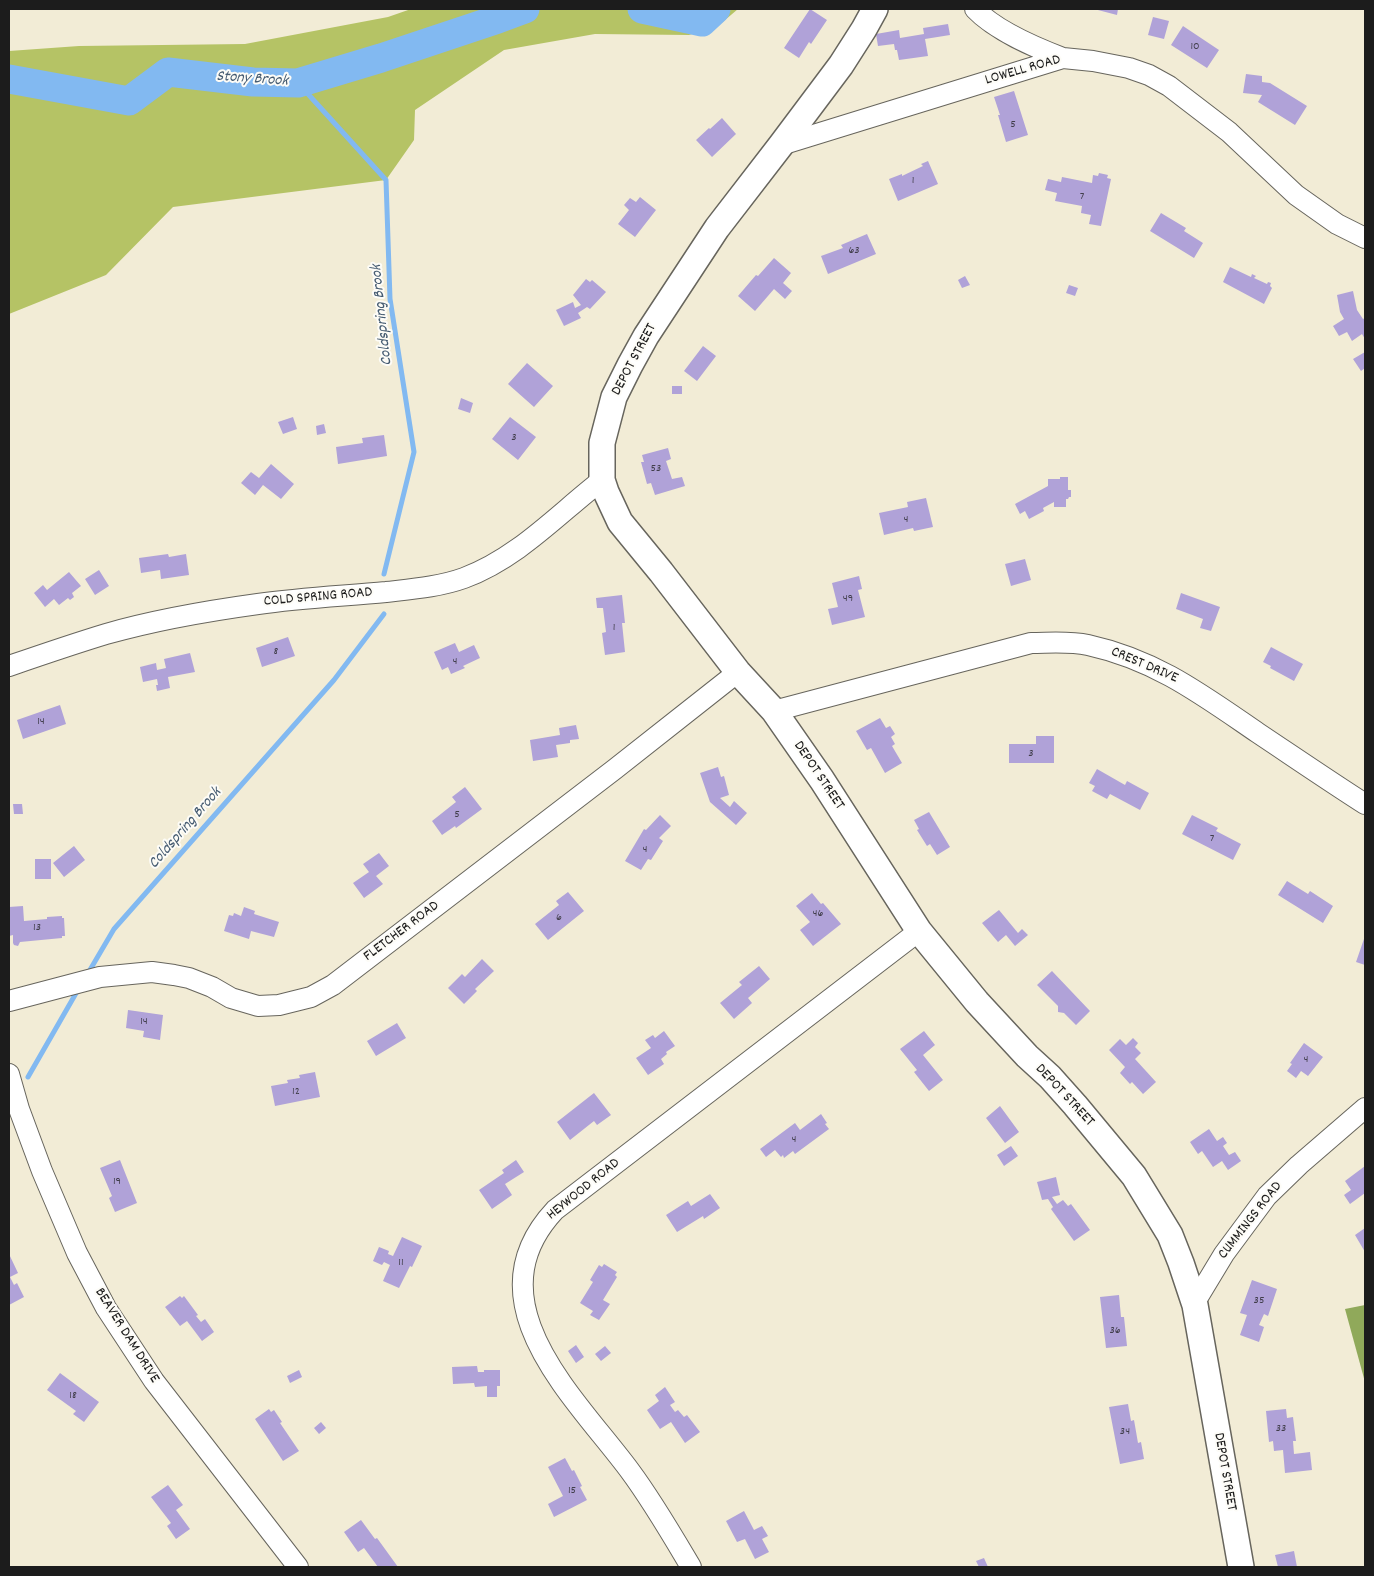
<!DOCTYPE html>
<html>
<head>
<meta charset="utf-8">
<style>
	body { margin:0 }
	#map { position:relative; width:1374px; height:1576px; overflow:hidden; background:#f2ecd6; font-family:Dekko,sans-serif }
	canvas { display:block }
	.frame { position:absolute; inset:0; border:10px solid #1c1c1c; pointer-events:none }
</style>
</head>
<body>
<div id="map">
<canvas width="1374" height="1576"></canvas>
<div class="frame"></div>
</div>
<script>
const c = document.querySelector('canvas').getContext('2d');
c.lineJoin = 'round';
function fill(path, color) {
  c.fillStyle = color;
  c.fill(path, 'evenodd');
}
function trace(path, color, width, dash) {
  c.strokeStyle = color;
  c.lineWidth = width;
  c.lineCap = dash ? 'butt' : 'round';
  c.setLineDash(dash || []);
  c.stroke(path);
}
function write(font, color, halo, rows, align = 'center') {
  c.font = font + ' Dekko,sans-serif';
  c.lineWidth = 4;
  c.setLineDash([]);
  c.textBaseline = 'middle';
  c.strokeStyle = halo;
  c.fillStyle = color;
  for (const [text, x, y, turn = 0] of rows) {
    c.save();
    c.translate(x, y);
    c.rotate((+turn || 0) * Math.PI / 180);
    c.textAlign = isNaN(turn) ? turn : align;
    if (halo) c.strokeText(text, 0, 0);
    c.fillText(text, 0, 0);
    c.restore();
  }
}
fill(new Path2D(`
	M411 9H738L718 26 689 35 595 34 504 50 415 110 414 140 386 180 173 207 106 275 9 314V51L79 46 245 44 388 17Z`), '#b5c365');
fill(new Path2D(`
	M1365 1305V1382L1345 1309Z`), '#90a95a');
trace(new Path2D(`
	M298 83 386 180 390 299 414 452 384 574
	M87 975 114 929 334 680 384 614
	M28 1077 79 988`), '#82b9f1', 5);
trace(new Path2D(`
	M642 9 702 22 716 9
	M9 79 129 101 168 72 253 82 298 83 381 58 498 19 525 9`), '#82b9f1', 29);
fill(new Path2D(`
	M810 9 827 20 811 44 809 42 799 58 784 48Z
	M1094 9H1118L1117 15Z
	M1153 17 1169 21 1164 39 1148 35Z
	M948 24 950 35 925 39 928 56 899 60 897 50H895L894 44 878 46 876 34 899 30 900 38 924 34 923 28Z
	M1183 26 1219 50 1207 68 1171 45Z
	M1246 74 1262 76V82L1270 83 1307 106 1295 125 1258 102 1262 95 1243 93Z
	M1014 91 1028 135 1006 142 998 115H1000L994 97Z
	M722 118 736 134 712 157 696 140 709 128 710 129Z
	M928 161 938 184 898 201 889 179 902 174V176L923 166 921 164Z
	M1099 173 1108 175 1107 178 1111 179 1101 226 1089 224 1091 215 1081 213 1082 206 1055 201 1057 193 1045 190 1048 179 1061 182 1062 177 1092 183 1093 175 1098 176Z
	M640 197 656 210 635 237 618 224 629 210 624 205 630 198 636 202Z
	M1161 213 1186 228 1184 231 1203 243 1194 258 1150 231Z
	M867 234 876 254 828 274 821 256 843 248 841 245Z
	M774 258 791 273 783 283 792 291 785 299 774 289 755 311 738 296 756 275 758 276Z
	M1230 267 1251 277 1252 274 1256 276 1254 278 1267 284 1268 282 1271 283 1270 286 1272 288 1264 304 1223 282Z
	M965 276 970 285 962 288 958 280Z
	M586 279 590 282 592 280 606 292 590 309 587 307 578 313 581 318 564 326 556 310 573 302 575 308 581 305 573 295Z
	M1069 285 1078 288 1075 296 1066 293Z
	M1353 291 1357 310 1363 319 1365 318V339L1362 334 1352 341 1347 332 1339 336 1333 326 1344 319 1340 312 1337 295Z
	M703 346 716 356 697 381 684 371Z
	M1365 352V368L1361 371 1353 359Z
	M527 363 553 386 534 407 508 384Z
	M672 386H682V394H672Z
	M461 398 473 403 470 413 458 409Z
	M293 417 297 429 283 434 278 422Z
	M510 417 536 437 518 460 492 439Z
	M324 424 326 433 317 435 316 426Z
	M384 435 387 456 338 464 336 447 363 443 362 438Z
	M668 448 671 459 666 461 672 479 682 477 685 486 655 495 651 483 647 484 641 462H644L642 455Z
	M271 464 294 484 281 499 263 485 255 495 241 483 251 472 259 478Z
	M1060 477H1068V490H1071V497H1069L1068 499H1066V507H1054V502L1043 508 1044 511 1029 519 1025 511 1020 514 1015 504 1048 486V479H1060Z
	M926 498 933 527 914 531 913 528 884 535 879 513 908 507 907 502Z
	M168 554 169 557 186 554 189 575 161 579 160 570 141 573 139 558Z
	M1025 559 1031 580 1011 586 1005 564Z
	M99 570 109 586 95 595 85 579Z
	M69 572 81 586 72 593 74 597 70 600 68 598 59 605 54 599 45 607 34 593 43 585 47 590Z
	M859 576 862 589 858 590 865 617 832 625 828 609 838 607 832 583Z
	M1181 593 1220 607 1211 631 1200 628 1203 619 1176 609Z
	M622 595 625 623H622L625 652 605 655 602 633 606 632 603 608H597L596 598Z
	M288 637 295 656 262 667 256 648Z
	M455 643 459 652 474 645 480 658 463 666 465 668 451 674 448 667 442 670 434 652Z
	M1271 647 1303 664 1294 681 1270 668 1271 666 1263 662Z
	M190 653 195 672 168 677 170 688 157 691 156 685H158L157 679 143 682 140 667 156 663 157 670 166 668 164 659Z
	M60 705 66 724 23 739 17 720Z
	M880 718 886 728 890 726 895 734 891 737 895 744 892 746 902 763 885 773 871 748 867 750 856 731Z
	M576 725 579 739 570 740V743L556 745 558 757 533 761 530 740 560 735 559 728Z
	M1036 736H1054V763H1009V744H1036Z
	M718 767 721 777 724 776 729 795 720 798 730 807 734 801 747 813 736 825 710 802 700 773Z
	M1097 769 1125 785 1127 781 1149 793 1140 810 1110 794 1107 799 1092 791 1095 786 1089 783Z
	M465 787 482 809 456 828 455 826 442 835 432 821 456 802 452 797Z
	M13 804H22L23 814H14Z
	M929 812 950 847 937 855 930 844 927 846 917 830 919 829 914 820Z
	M660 815 671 826 659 838 663 841 651 860 648 859 641 870 625 861 644 829 646 830Z
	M1192 815 1218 828 1216 831 1241 844 1233 860 1182 834Z
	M74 846 85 860 64 877 53 863Z
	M379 853 389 866 376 876 383 884 364 898 353 883 369 872 363 864Z
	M35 859H51V879H35Z
	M1287 881 1308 894 1310 891 1333 906 1323 923 1278 895Z
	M568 892 584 911 548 940 535 924 559 905 556 901Z
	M812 893 821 904 823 903 841 924 813 946 800 930 810 922 796 906Z
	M23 906 24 921 47 919V917L62 916V918H64L65 936H62V938L20 942 18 946 14 945 13 943V935L9 936V907Z
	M244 907 255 911 254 914 279 922 274 937 251 931 249 939 224 931 229 915 233 916 234 913 241 916Z
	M999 910 1018 933 1022 929 1028 935 1015 946 1006 935 998 942 982 923Z
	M1365 936V965L1356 962Z
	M482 959 494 971 475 989 477 991 464 1004 448 988 462 974 465 977Z
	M759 966 770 979 748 998 752 1003 734 1019 720 1003 742 985 739 982Z
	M1052 971 1090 1011 1076 1025 1064 1013 1058 1012V1006L1037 985Z
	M128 1010 163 1015 160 1040 143 1037 144 1031 126 1028Z
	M397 1023 406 1038 376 1056 367 1041Z
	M664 1031 675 1046 666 1052 667 1054 661 1059 664 1064 648 1075 636 1058 651 1048 645 1040 653 1035 655 1038Z
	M924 1031 935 1045 923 1055 943 1080 929 1091 914 1072 917 1070 900 1049Z
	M1133 1038 1138 1043 1135 1047 1141 1053 1135 1059 1156 1082 1143 1094 1132 1082 1130 1084 1120 1073 1125 1067 1109 1050 1120 1039 1126 1045Z
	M1304 1043 1323 1057 1308 1076 1301 1071 1296 1078 1287 1071 1292 1064 1290 1063Z
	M315 1072 320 1097 275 1106 271 1086 288 1083 287 1080 300 1078 299 1075Z
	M594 1093 611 1115 597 1125 594 1121 570 1140 557 1122Z
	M1000 1106 1019 1132 1005 1143 986 1118Z
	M821 1114 827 1123 825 1124 829 1129 795 1154 793 1151 784 1158 783 1155 781 1157 775 1150 766 1157 760 1149 795 1123 800 1130Z
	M1209 1129 1217 1141 1223 1137 1227 1143 1223 1146 1229 1155 1235 1152 1241 1161 1228 1170 1222 1161 1213 1167 1202 1151 1198 1154 1190 1142Z
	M1011 1146 1018 1156 1004 1166 997 1155Z
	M120 1160 137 1203 115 1212 109 1198 112 1196 100 1168Z
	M516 1160 524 1172 505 1184 512 1195 492 1209 479 1190 504 1173 502 1170Z
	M1365 1166V1193L1350 1204 1344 1195 1351 1190 1345 1181Z
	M1056 1177 1060 1195 1052 1197 1057 1204 1063 1200 1068 1206 1071 1204 1090 1230 1074 1241 1051 1209 1053 1207 1048 1199 1042 1200 1037 1182Z
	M710 1194 720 1208 704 1219 703 1216 677 1232 666 1215 688 1201 691 1206Z
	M1365 1228V1252L1355 1235Z
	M402 1237 422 1246 412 1267 410 1266 399 1288 383 1281 390 1265 384 1262 382 1265 373 1261 379 1247 389 1251 388 1254 393 1256Z
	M9 1254 18 1273 10 1277 14 1285 17 1283 24 1297 9 1305Z
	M604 1264 617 1272 615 1275 617 1277 603 1300 610 1304 599 1320 590 1315 593 1311 580 1303 593 1282 590 1280 599 1265 602 1267Z
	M1252 1280 1277 1289 1268 1316 1264 1314 1259 1325 1264 1327 1259 1342 1240 1335 1247 1315 1240 1313Z
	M1119 1295 1121 1317H1124L1127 1346 1106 1348 1100 1297Z
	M180 1296 182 1298 184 1296 198 1315 196 1316 201 1322 205 1319 214 1332 202 1341 187 1321 180 1326 165 1307Z
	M576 1345 584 1357 576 1363 568 1351Z
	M605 1346 611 1353 601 1361 595 1354Z
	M477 1366 478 1372H484V1370H500V1386H497V1397H487V1386L475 1387 474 1383 453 1384 452 1367Z
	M299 1370 302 1377 290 1383 287 1376Z
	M60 1373 99 1402 84 1422 73 1414 76 1411 47 1390Z
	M665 1387 675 1402 670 1405 675 1412 678 1410 684 1417 687 1415 700 1432 685 1443 671 1422 660 1429 647 1410 659 1401 655 1395Z
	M1128 1404 1131 1421 1134 1420 1138 1443 1141 1442 1144 1459 1120 1464 1109 1407Z
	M269 1409 271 1412 274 1410 282 1422 280 1423 299 1451 283 1461 255 1419Z
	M1286 1409 1287 1418 1293 1417 1296 1441H1293L1294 1454 1310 1452 1312 1470 1285 1473 1283 1450 1274 1451 1273 1441 1269 1442 1266 1411Z
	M321 1422 326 1428 319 1434 314 1428Z
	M565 1458 572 1471 574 1470 582 1486 580 1487 587 1500 554 1517 548 1504 563 1496 548 1467Z
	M168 1485 183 1505 176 1510 190 1529 176 1539 167 1526 171 1523 151 1497Z
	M744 1511 754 1530 762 1526 768 1536 762 1539 769 1552 755 1559 745 1539 737 1542 726 1521Z
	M361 1520 375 1539 377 1538 398 1567H378L364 1548 358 1552 344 1532Z
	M1294 1551 1297 1567H1278L1275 1555Z
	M984 1558 988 1567H979L976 1561Z`), '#b0a2d8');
const minor = new Path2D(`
	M975 9C996 31 1034 47 1063 58
	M781 145 1063 58 1093 61 1129 68 1149 75 1169 86 1229 132 1296 195 1337 224 1365 238
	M9 666C41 655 73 644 106 634 155 620 207 611 258 604 300 598 343 596 386 592 412 589 439 587 464 578 518 558 558 514 602 480
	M774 711 1031 643C1049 643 1069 641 1088 645 1156 660 1201 694 1258 733 1294 757 1329 781 1365 804
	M9 1001 100 977 152 972 174 975 189 978 212 987 231 998 258 1006 279 1005 311 997 333 985 615 769 738 672
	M9 1074 19 1109 42 1171 77 1253 106 1308 154 1381 298 1567
	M1195 1305V1302L1224 1254 1267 1196 1299 1165 1365 1108
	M691 1567C672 1535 653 1502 630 1471 576 1398 469 1302 555 1210L919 931`);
const major = new Path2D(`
	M875 9 864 29 841 65 781 145 717 228 646 336 630 365 614 397 602 443V480L606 492 620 522 661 572 738 672 774 711 822 780 919 931 977 1002 1027 1056 1050 1077 1075 1105 1134 1176 1170 1235 1181 1263 1195 1305 1241 1567`);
trace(minor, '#67655d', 22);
trace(major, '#67655d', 28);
trace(minor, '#fff', 20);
trace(major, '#fff', 25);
write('12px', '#413e4b', null, [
	["10",1195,47],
	["5",1013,125],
	["1",913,181],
	["7",1082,197],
	["63",854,251],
	["3",514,438],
	["53",656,469],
	["4",906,520],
	["49",848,599],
	["1",614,628],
	["8",276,652],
	["4",455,662],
	["14",41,722],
	["3",1031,754],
	["5",457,815],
	["7",1212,839],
	["4",645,850],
	["46",818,914],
	["6",559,918],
	["13",37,928],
	["14",144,1022],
	["4",1306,1060],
	["12",296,1092],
	["4",794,1140],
	["19",117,1182],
	["11",401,1263],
	["35",1259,1301],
	["36",1115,1331],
	["18",73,1396],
	["33",1281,1429],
	["34",1125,1432],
	["15",572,1491]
]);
write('15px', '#1c1c1c', '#fdfcf7', [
	["LOWELL ROAD",1023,71,-16],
	["DEPOT STREET",635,360,-62],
	["COLD SPRING ROAD",318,598,-5],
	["CREST DRIVE",1144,666,23],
	["DEPOT STREET",818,776,56],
	["FLETCHER ROAD",402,932,-37],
	["DEPOT STREET",1064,1096,47],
	["HEYWOOD ROAD",584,1190,-39],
	["CUMMINGS ROAD",1251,1221,-52],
	["BEAVER DAM DRIVE",126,1336,58],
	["DEPOT STREET",1224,1472,80]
]);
write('italic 16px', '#455b71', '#fdfcf7', [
	["Stony Brook",252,80,4],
	["Coldspring Brook",383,315,-96],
	["Coldspring Brook",186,829,-49]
]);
</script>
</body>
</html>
